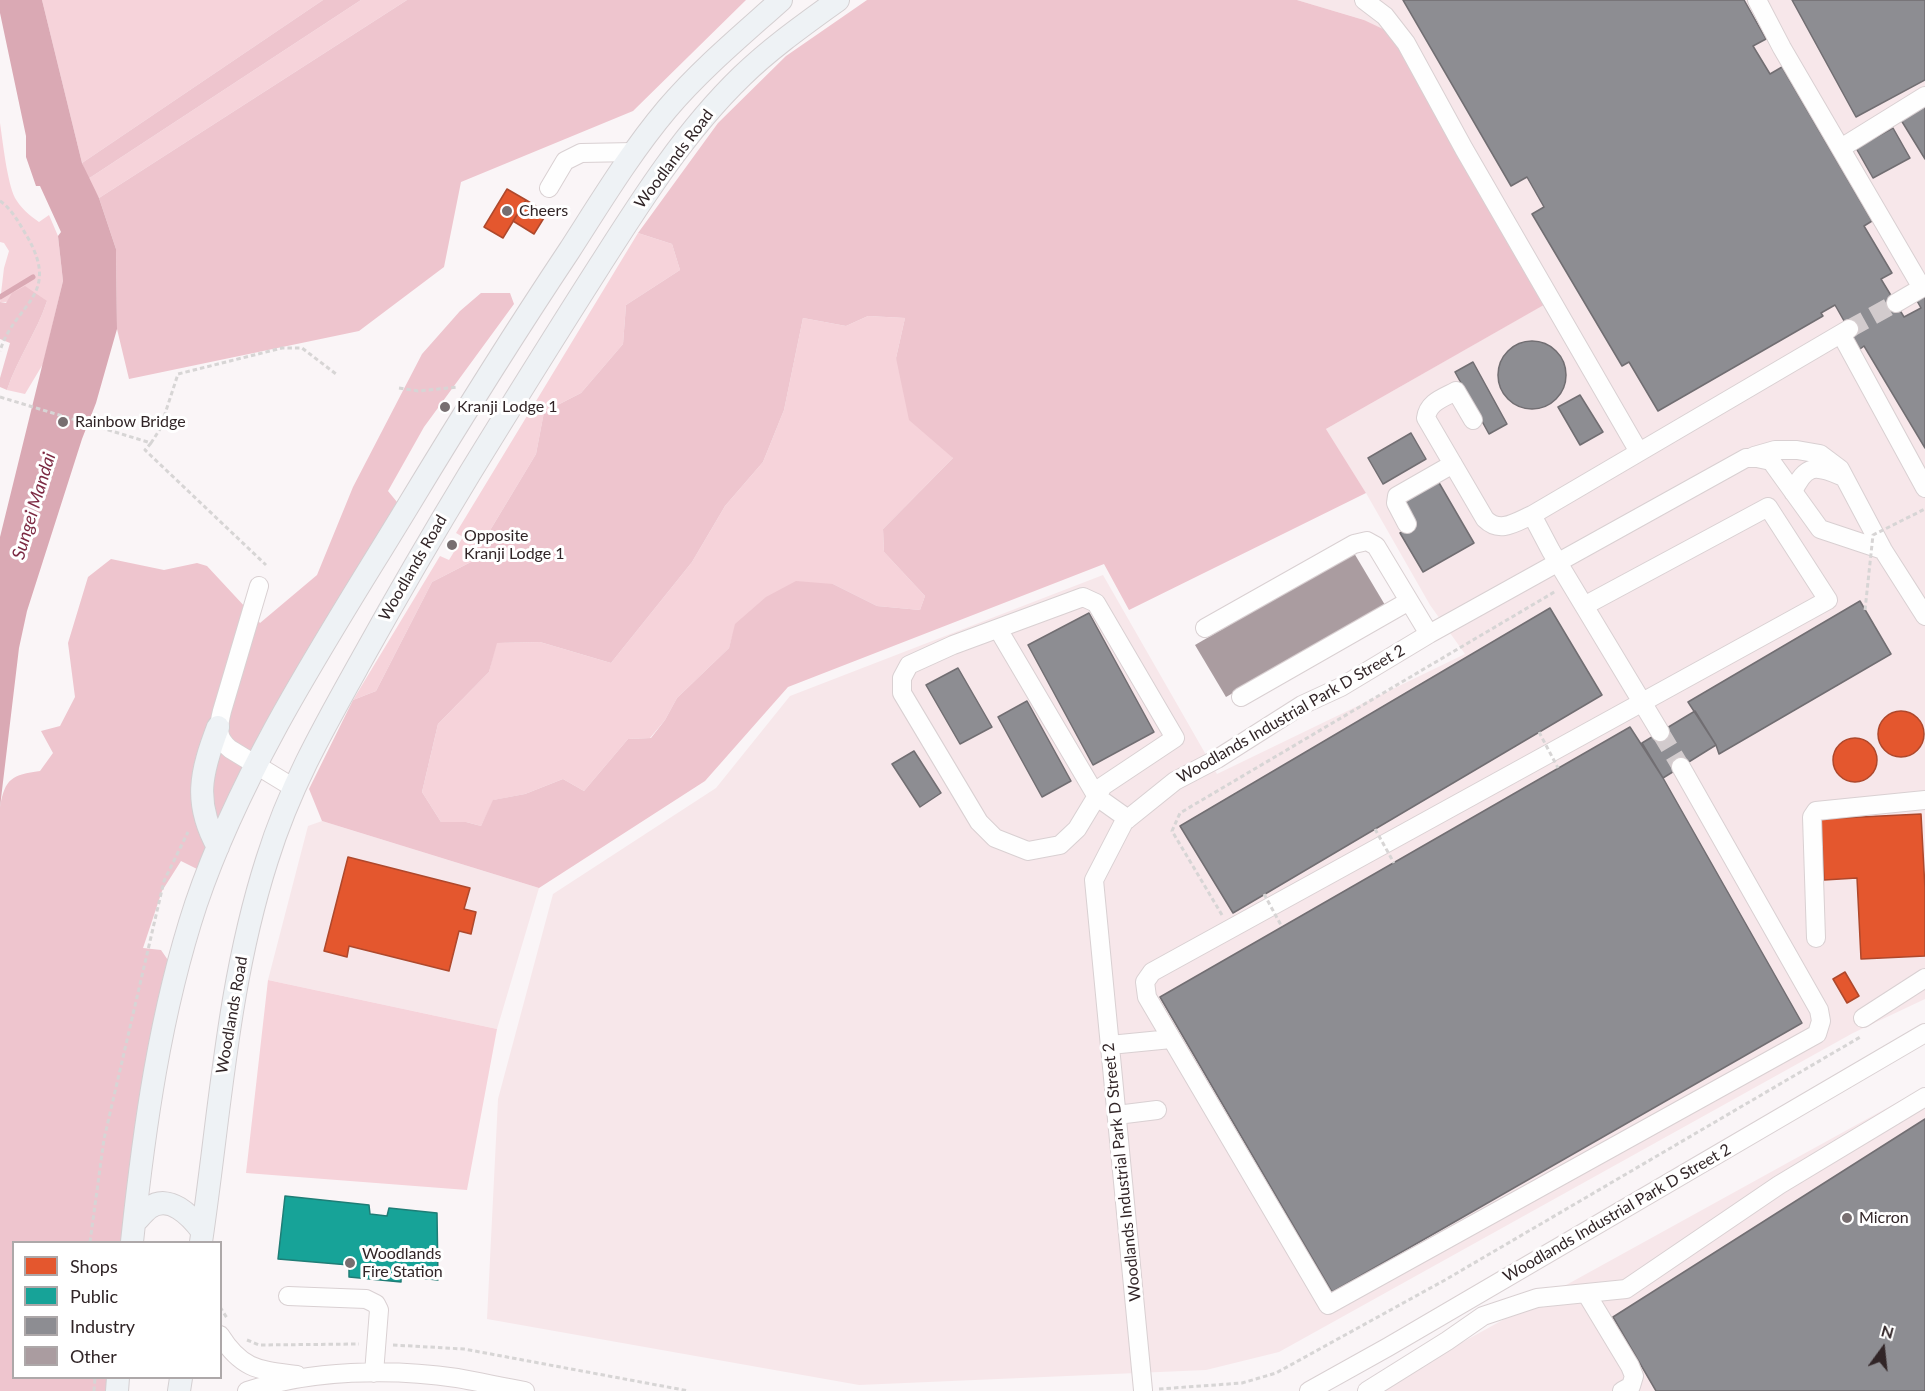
<!DOCTYPE html>
<html>
<head>
<meta charset="utf-8">
<style>
	body { margin:0 }
	#map { position:relative; width:1925px; height:1391px; overflow:hidden; background:#faf5f7; font-family:Lato,sans-serif }
	canvas { display:block }
	.legend { position:absolute; left:12px; top:1241px; width:210px; height:138px; box-sizing:border-box; background:#fff; border:2px solid #ada8a9; margin:0; padding:8px 10px; list-style:none; font-size:18px; color:#312527 }
	.legend li { display:flex; align-items:center; gap:12px; height:30px }
	.legend b { width:30px; border:2px solid #ada8a9 }
	.north { position:absolute; left:1853px; top:1319px; width:60px; height:60px; -webkit-text-stroke:4px #fff; paint-order:stroke; rotate:15deg; font-size:16px; font-weight:700; line-height:24px; text-align:center; color:#312527 }
	.north::after { content:''; display:block; margin:auto; width:21px; height:27px; background:#312527; clip-path:polygon(50% 0,100% 100%,50% 72%,0 100%) }
</style>
</head>
<body>
<div id="map">
<canvas width="1925" height="1391"></canvas>
<ul class="legend">
<li><b style="height:16px;background:#e4572e"></b>Shops</li>
<li><b style="height:16px;background:#17a398"></b>Public</li>
<li><b style="height:16px;background:#8d8d92"></b>Industry</li>
<li><b style="height:16px;background:#aa9ca0"></b>Other</li>
</ul>
<div class="north">N</div>
</div>
<script>
const c = document.querySelector('canvas').getContext('2d');
c.lineJoin = 'round';
function fill(path, color) {
  c.fillStyle = color;
  c.fill(path, 'evenodd');
}
function trace(path, color, width, dash) {
  c.strokeStyle = color;
  c.lineWidth = width;
  c.lineCap = dash ? 'butt' : 'round';
  c.setLineDash(dash || []);
  c.stroke(path);
}
function write(font, color, halo, rows, align = 'center') {
  c.font = font + ' Lato,sans-serif';
  c.lineWidth = 6;
  c.setLineDash([]);
  c.textBaseline = 'middle';
  c.strokeStyle = halo;
  c.fillStyle = color;
  for (const [text, x, y, turn = 0] of rows) {
    c.save();
    c.translate(x, y);
    c.rotate((+turn || 0) * Math.PI / 180);
    c.textAlign = isNaN(turn) ? turn : align;
    if (halo) c.strokeText(text, 0, 0);
    c.fillText(text, 0, 0);
    c.restore();
  }
}
fill(new Path2D(`
	M1297 0H1925V999L1853 1033 1279 1352 1206 1370 859 1385 487 1319 498 1099 553 894 716 788 790 696 1103 575 1217 774 1465 654 1430 605 1366 493 1326 429 1548 302 1364 20Z
	M322 821 539 888 497 1029 268 980 308 826Z
	M1925 1087V1391H1374Z`), '#f7e7ea');
fill(new Path2D(`
	M42 0H323L82 163Z
	M361 0H407L99 198 88 179Z
	M0 123C3 143 7 181 15 198 20 207 30 216 39 222L49 215 58 236 63 281 43 364 25 394 7 390C17 359 37 332 47 301L0 302 4 268 9 251 4 243 0 242Z
	M638 233 672 244 680 270 626 305 623 344 581 393 544 412 536 454 471 562 432 582 376 691 353 700 440 556 449 560 463 537 456 533Z
	M868 316 905 318 896 358 953 458 883 529 884 552 925 596 920 610 877 606 833 584 736 624 729 648 677 698 665 720 650 738 628 739 584 791 563 779 525 794 494 800 481 826 466 822H441L422 792 438 724 489 672 496 643 540 642 611 663 692 562 725 506 763 462 784 410 803 318 846 326Z
	M268 980 497 1029 467 1190 246 1173Z`), '#f6d3da');
fill(new Path2D(`
	M323 0H361L88 179 82 163Z
	M407 0H746L633 111 461 182 444 267 359 331 129 379 117 329 116 249 99 198Z
	M867 0H1297L1364 20 1385 30 1407 54 1549 302 1326 429 1366 493 1129 610 1104 564 788 687 705 781 539 888 322 821 309 789 353 700 376 691 432 582 471 562 536 454 544 412 581 393 623 344 626 305 680 270 672 244 638 233 718 123 786 56ZM868 316 905 318 896 358 909 420 953 458 883 529 884 552 925 596 920 610 877 606 833 584 796 581 766 597 735 624 729 648 677 698 665 720 651 738 628 739 584 791 563 779 525 794 493 800 481 826 466 822H441L422 792 438 724 489 672 497 643 540 642 611 663 692 562 725 506 763 462 784 410 803 318 846 326Z
	M25 286 47 301C37 332 17 359 7 390L0 387V378L10 343 0 339V302L6 303 12 293Z
	M481 293H510L514 304 424 427 388 491 397 502 269 720 203 872 181 861 162 891 143 948 161 950 170 963 124 1242H14V1378H108L107 1391H0V807C5 778 12 775 40 771L53 753 41 731 60 726 75 697 68 643 88 577 111 559 164 570 197 563 207 566 260 623 317 575 353 487 422 354 460 311Z`), '#eec5ce');
fill(new Path2D(`
	M0 0H42L82 163 99 198 116 249 117 329 96 403 82 439 27 611 19 648 0 807V537L63 281 58 236 61 232 40 186H36L26 157V136L0 13Z`), '#daa9b4');
const shops = new Path2D(`
	M507 189 526 200 503 238 484 227Z
	M526 200 547 213 534 234 513 221Z
	M1878 734a23 23 0 1 1 46 0a23 23 0 1 1-46 0Z
	M1833 760a22 22 0 1 1 44 0a22 22 0 1 1-44 0Z
	M1921 814 1925 889V956L1861 959 1857 878 1824 880 1821 819Z
	M348 857 470 888 464 909 476 912 471 934 459 931 449 971 349 946 347 957 324 951Z
	M1845 972 1859 996 1847 1003 1833 979Z`);
fill(shops, '#e4572e');
trace(shops, '#ae482c', 1.5);
const public = new Path2D(`
	M285 1196 369 1205 370 1214 387 1216 389 1208 437 1213 438 1280 401 1276V1282L349 1277V1265L278 1259Z`);
fill(public, '#17a398');
trace(public, '#1f7d76', 1.5);
const industry = new Path2D(`
	M1403 0H1744L1766 39 1753 46 1770 74 1782 67 1872 221 1864 226 1892 273 1881 279 1904 317 1921 308 1916 299 1925 293V448L1864 346 1860 349 1835 305 1821 313 1823 316 1658 411 1629 362 1622 366 1532 214 1544 207 1527 177 1511 186Z
	M1792 0H1925V80L1856 117Z
	M1925 106V159L1901 120Z
	M1893 128 1910 158 1873 178 1856 148Z
	M1498 375a34 34 0 1 1 68 0a34 34 0 1 1-68 0Z
	M1473 362 1507 424 1489 434 1455 372Z
	M1580 395 1603 432 1580 445 1558 407Z
	M1411 433 1426 459 1383 484 1368 458Z
	M1438 481 1474 543 1423 572 1400 533 1414 525 1401 502Z
	M1860 601 1891 654 1719 754 1716 745 1688 702Z
	M1550 608 1602 695 1233 913 1180 826Z
	M1089 613 1154 732 1093 765 1028 645Z
	M958 668 992 727 960 744 926 685Z
	M1027 701 1071 781 1042 797 998 717Z
	M1695 711 1716 745 1663 778 1642 743Z
	M1630 727 1663 778 1802 1023 1332 1292 1160 997Z
	M914 751 941 793 920 807 892 764Z
	M1925 1119V1391H1656L1613 1317Z`);
fill(industry, '#8d8d92');
trace(industry, '#716e72', 1.5);
trace(new Path2D(`
	M0 297 33 277`), '#daa9b4', 5);
fill(new Path2D(`
	M1354 553 1385 605 1226 697 1195 645Z`), '#aa9ca0');
trace(new Path2D(`
	M1849 329 1896 303
	M1660 732 1681 767`), '#d2cbcd', 18, [18, 9]);
const minor = new Path2D(`
	M1364 0 1385 16 1406 43 1464 149 1639 452
	M1757 0 1782 48 1922 288
	M1841 148 1925 96
	M549 188 565 161 581 153 634 152
	M1896 303 1925 286
	M1841 334 1925 488
	M1473 420 1456 391C1443 398 1428 402 1426 418L1485 519C1500 534 1516 522 1532 515L1849 329
	M1754 456 1775 450H1797L1820 454 1840 469 1883 550 1925 616
	M1793 492C1806 464 1815 465 1841 476
	M1532 515 1551 551 1660 732
	M1407 524 1396 503 1397 496 1453 464
	M259 586 222 711C218 727 216 738 230 749L294 788
	M1083 597 1096 603 1175 738 1103 786 1077 829 1060 845 1028 851 995 838 979 822 902 693V678L909 665 953 645Z
	M1584 606 1768 507 1828 600 1152 972 1145 982 1147 997 1328 1305 1817 1034 1821 1021 1819 1010 1681 767
	M1205 628 1354 544 1367 541 1376 546 1429 634
	M998 629 1097 797 1128 819
	M1241 697 1409 601
	M1816 938 1812 817 1816 811 1925 800
	M1863 1018 1925 978
	M1110 1045 1171 1039
	M1117 1115 1157 1110
	M1586 1293 1630 1366 1634 1376 1631 1386 1622 1391
	M288 1296 366 1299 376 1304 379 1310 374 1373
	M220 1335C242 1370 259 1370 297 1375
	M1143 1390 1094 880 1124 822 1175 781 1217 759 1302 705 1341 687 1429 634 1746 458H1757L1771 461 1820 529 1883 550
	M247 1391C311 1370 391 1368 457 1378 480 1382 502 1387 525 1391
	M1309 1391 1388 1347 1925 1033
	M1367 1391 1447 1341 1483 1316 1537 1298 1626 1289 1779 1185 1925 1097`);
const major = new Path2D(`
	M218 847C193 802 201 772 218 727
	M135 1222C139 1218 144 1212 149 1208 169 1193 191 1216 202 1231
	M132 1242C144 1129 160 1013 196 904 244 763 331 633 408 506 460 420 513 335 569 251 600 203 630 153 667 109 701 69 742 35 781 0
	M201 1242C220 1114 227 985 267 860 290 786 324 727 362 659 397 596 433 534 470 473 513 403 556 334 600 265 642 199 685 131 742 76 772 47 805 24 838 0
	M117 1391 118 1378
	M179 1391 181 1378`);
trace(minor, '#d9d0d2', 20);
trace(major, '#d4cfd1', 24);
trace(new Path2D(`
	M0 201C13 210 20 225 28 238 61 297 14 304 0 351
	M399 388 418 391 458 387
	M0 397 151 443 160 429 178 374 282 348H302L336 374
	M151 443 145 450 266 565
	M1222 915 1172 831 1180 813 1556 591
	M90 1242 104 1139 164 881 188 832
	M220 1307 227 1318
	M247 1340 259 1345 359 1344
	M393 1345 464 1349 689 1391
	M1159 1389 1242 1383 1276 1373 1445 1280 1862 1036
	M94 1391 95 1378`), '#d7d5d5', 3, [4.5, 3]);
trace(minor, '#fefefe', 18);
trace(major, '#eef2f5', 22);
trace(new Path2D(`
	M1865 610 1873 535 1925 509
	M1539 732 1558 768
	M1375 829 1394 863
	M1264 894 1282 927`), '#d7d5d5', 3, [4.5, 3]);
for (const [x, y, r, color] of [
	[507,211,6,"#776e70"],
	[445,407,6,"#776e70"],
	[63,422,6,"#776e70"],
	[452,545,6,"#776e70"],
	[1847,1218,6,"#776e70"],
	[350,1263,6,"#776e70"]
]) {
  const dot = new Path2D();
  dot.arc(x, y, r, 0, 2 * Math.PI);
  c.fillStyle = color;
  c.fill(dot);
  trace(dot, '#fff', 2);
}
write('16px', '#312527', '#fff', [
	["Woodlands Road",674,159,-53],
	["Woodlands Road",413,568,-60],
	["Woodlands Industrial Park D Street 2",1291,714,-30],
	["Woodlands Road",232,1015,-80],
	["Woodlands Industrial Park D Street 2",1122,1172,-96],
	["Woodlands Industrial Park D Street 2",1617,1213,-30]
]);
write('16px', '#312527', '#fff', [
	["Cheers",519,211],
	["Kranji Lodge 1",457,407],
	["Rainbow Bridge",75,422],
	["Opposite",464,536],
	["Kranji Lodge 1",464,554],
	["Micron",1859,1218],
	["Woodlands",362,1254],
	["Fire Station",362,1272]
], 'left');
write('italic 18px', '#7c2a43', '#fff', [
	["Sungei Mandai",34,506,-73]
]);
</script>
</body>
</html>
